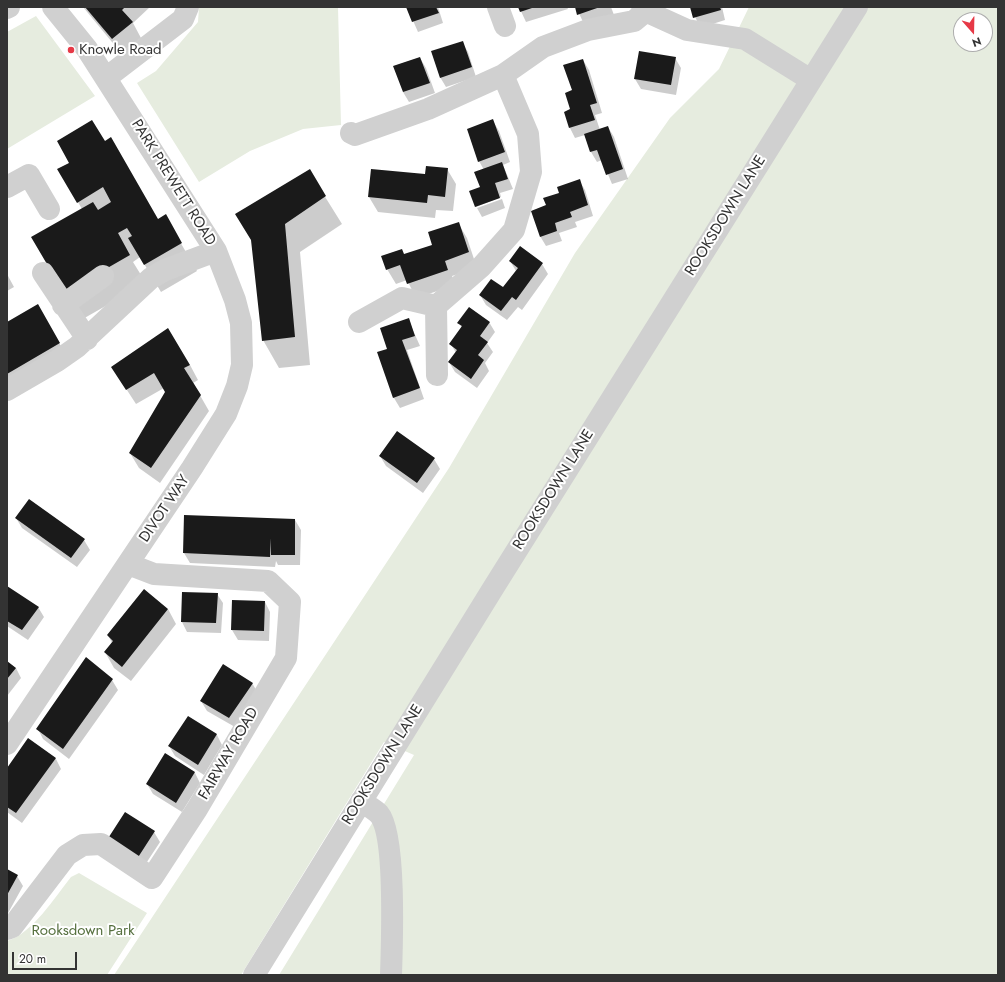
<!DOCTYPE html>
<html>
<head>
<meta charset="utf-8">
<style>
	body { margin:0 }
	#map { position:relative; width:1005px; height:982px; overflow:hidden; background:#fff; font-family:Jost,sans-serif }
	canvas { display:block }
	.frame { position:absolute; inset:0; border:8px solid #333; pointer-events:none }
	.north { position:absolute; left:953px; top:12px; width:40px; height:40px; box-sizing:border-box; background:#fff; border:1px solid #adadad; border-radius:50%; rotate:160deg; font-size:11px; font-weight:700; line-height:16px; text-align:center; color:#333 }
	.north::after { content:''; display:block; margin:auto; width:14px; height:18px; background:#e63946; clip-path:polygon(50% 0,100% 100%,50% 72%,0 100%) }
	.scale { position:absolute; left:12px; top:952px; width:65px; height:18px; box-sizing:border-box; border:2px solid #333; border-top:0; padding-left:5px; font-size:12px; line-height:14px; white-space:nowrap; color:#333; -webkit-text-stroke:3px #fff; paint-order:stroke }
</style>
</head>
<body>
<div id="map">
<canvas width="1005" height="982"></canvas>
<div class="frame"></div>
<div class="north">N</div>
<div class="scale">20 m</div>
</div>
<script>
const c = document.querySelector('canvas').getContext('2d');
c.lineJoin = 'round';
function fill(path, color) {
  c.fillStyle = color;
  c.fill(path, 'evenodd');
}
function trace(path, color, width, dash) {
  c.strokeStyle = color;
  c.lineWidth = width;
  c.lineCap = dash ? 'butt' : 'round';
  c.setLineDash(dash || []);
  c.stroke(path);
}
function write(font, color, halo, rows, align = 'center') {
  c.font = font + ' Jost,sans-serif';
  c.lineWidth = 4;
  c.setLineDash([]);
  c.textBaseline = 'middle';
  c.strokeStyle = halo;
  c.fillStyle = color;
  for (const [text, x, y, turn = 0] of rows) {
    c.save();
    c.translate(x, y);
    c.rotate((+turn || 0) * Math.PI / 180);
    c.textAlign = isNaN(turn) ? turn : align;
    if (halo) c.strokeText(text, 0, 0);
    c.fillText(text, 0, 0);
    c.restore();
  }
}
fill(new Path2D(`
	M199 7H338L341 125 303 129 250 151 199 182 137 83 156 71 198 22Z
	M749 7H998V975H279L414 755 384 742 241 975H114L449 468 575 253 670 118 719 69ZM961 20H985V44H961Z
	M36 16 95 96 7 149V32Z
	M79 873 147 913 107 975H7V941C32 934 55 897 71 877Z`), '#e6ecdf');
fill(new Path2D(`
	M83 7H150L133 23 141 38 121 53Z
	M407 7H438L443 23 418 32Z
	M519 7H567L568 9 526 22Z
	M576 7H611L614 15 584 24Z
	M691 7H722L725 20 700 28Z
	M462 42 468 52 476 77 446 87 440 77Z
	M420 58 426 68 435 93 409 102 403 92Z
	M675 58 681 68 676 95 641 89 635 79Z
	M583 60 589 70 602 113 595 115 600 130 608 127 614 137 628 179 612 184 602 160 597 162 591 152 585 135 575 138 570 128 565 112 571 110 573 91Z
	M493 121 499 131 510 162 503 165 513 189 500 193 501 197 476 207 471 192 481 188 484 170 479 161Z
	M70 163 158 220 165 216 197 271 161 292 140 257 133 262 146 283 81 320 33 238 82 209 59 170Z
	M447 169 456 184 453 211 436 210 435 218 378 212 369 197Z
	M309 171 342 224 300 252 310 365 279 368 263 340 252 241 236 214Z
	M579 180 585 190 593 216 575 222 577 227 559 233 562 241 546 246 540 236 547 206Z
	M502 199 505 208 482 217 477 208Z
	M458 223 467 238 477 268 452 276 456 285 416 298 407 280 396 284 387 269 404 255 433 245Z
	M510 261 542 264 548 274 522 310 518 307 507 320 486 305 480 295 503 289 516 271Z
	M7 274 14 287 7 291Z
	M37 306 65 353 7 387V323Z
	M408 319 420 346 407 350 424 399 400 408 394 398 378 353 388 349Z
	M489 322 495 332 487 343 493 352 485 363 489 371 477 388 455 372 449 362 456 353 451 344 462 328 459 323Z
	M190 365 198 380 193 383 209 411 160 483 139 468 130 453 166 392 164 388 136 404 112 367Z
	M380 456 434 459 440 469 423 493 386 466Z
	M16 518 84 540 90 550 77 567 22 528Z
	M295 520 301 530 300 565H278L276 561 275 567 190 563 184 553Z
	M7 588 38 607 44 617 28 640 7 626Z
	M217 594 223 603 221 633 187 632 182 622Z
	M265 602 270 612 269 641 238 640 232 630Z
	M168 609 176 624 131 681 114 668 105 652 112 643 108 635Z
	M7 662 16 668 21 678 7 696Z
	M112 680 118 690 69 759 43 739 38 729Z
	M252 683 258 693 235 727 207 711 201 701Z
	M188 717 217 735 222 745 204 775 175 756 169 746Z
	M29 740 56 759 61 769 22 823 7 812V769Z
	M166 755 195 773 200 783 182 812 153 794 147 784Z
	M154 832 160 842 141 871 112 853Z
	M7 871 17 876 23 886 7 915Z`), '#0003');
fill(new Path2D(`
	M85 7H125L122 10 133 22 112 39Z
	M406 7H436L439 13 412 22Z
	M518 7H535L520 12Z
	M575 7H600L577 15Z
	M690 7H720L721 10 693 18Z
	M463 41 472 67 440 78 431 51Z
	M639 51 676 57 671 85 634 79Z
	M420 57 430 83 403 92 393 66Z
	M583 59 597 103 590 105 595 120 569 128 564 112 570 109 565 93 572 90 563 65Z
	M493 119 505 152 478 162 467 129Z
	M92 120 105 141 111 137 158 219 166 214 182 243 144 265 128 238 132 236 127 228 118 233 130 255 64 293 31 237 93 202 98 210 111 202 103 187 77 203 57 169 69 163 57 141Z
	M608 126 623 169 606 175 597 150 590 152 584 134Z
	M502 162 508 179 495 183 500 198 475 207 469 191 480 187 474 172Z
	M426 166 448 168 445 197 428 195 427 203 368 197 371 169 425 174Z
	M310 169 326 196 285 224 295 337 262 341 251 240 235 214Z
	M580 179 588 205 570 212 572 217 555 223 557 231 540 237 531 211 546 205 543 198 559 193 557 187Z
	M459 222 469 252 445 261 448 270 407 284 400 265 386 270 381 256 402 249 404 254 432 245 428 232Z
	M520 246 543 263 516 300 512 297 501 311 479 295 491 279 503 287 518 268 509 261Z
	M38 304 60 343 7 374V322Z
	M469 307 490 322 480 336 488 342 478 355 484 360 471 379 448 362 457 350 449 344 462 326 457 323Z
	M409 318 415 336 402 340 420 388 393 398 377 352 387 349 380 328Z
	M168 328 190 365 184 368 201 395 151 468 129 453 165 392 154 373 126 390 111 367Z
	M397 431 435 458 417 483 379 456Z
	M29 499 85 539 71 558 15 518Z
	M184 515 295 519V555H271V538L270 557 183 553Z
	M7 586 39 607 22 630 7 621Z
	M144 589 168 609 122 667 104 652 113 641 107 635Z
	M182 592 218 593 216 623 181 622Z
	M232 600 265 601 264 631 231 630Z
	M86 657 113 679 63 749 36 729Z
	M7 661 16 668 7 679Z
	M223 664 253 683 229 718 200 701Z
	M188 716 217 734 198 765 168 746Z
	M28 738 56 758 16 813 7 807V768Z
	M165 753 195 772 176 803 146 784Z
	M125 812 155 831 135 862 105 843Z
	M7 869 18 875 7 895Z`), '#1a1a1a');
trace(new Path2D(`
	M498 7 505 26
	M7 8 9 7
	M643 10 687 30 745 39 811 80
	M106 78 183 19 188 7
	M351 133 355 135 428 109 503 75 543 47 588 30 634 21 640 16 644 7
	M7 187 29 175 49 209
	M43 273 87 339
	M63 305 103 276
	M436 306 481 267 514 230 531 172 528 134 503 75
	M436 306 437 375
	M359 322 402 298 436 306
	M7 390 57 361 77 347 151 278 165 270 216 251
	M7 744 192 468 226 414 237 386 242 365 241 323 235 300 216 251 87 49 53 7
	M361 801C366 805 374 809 379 814 396 834 392 945 391 975
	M7 929 12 927 67 855 83 845 101 844 152 878 197 809 286 658 290 602 268 581 154 574 128 564
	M254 975 492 590 857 7`), '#d0d0d0', 22);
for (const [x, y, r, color] of [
	[71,50,4,"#e63946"]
]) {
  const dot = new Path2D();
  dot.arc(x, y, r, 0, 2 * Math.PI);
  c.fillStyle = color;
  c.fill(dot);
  trace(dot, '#fff', 1.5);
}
write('15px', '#333', '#fff', [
	["Knowle Road",79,50]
], 'left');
write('15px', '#333', '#fff', [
	["PARK PREWETT ROAD",173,183,58],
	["ROOKSDOWN LANE",726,216,-58],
	["ROOKSDOWN LANE",554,490,-58],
	["DIVOT WAY",165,509,-56],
	["FAIRWAY ROAD",229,754,-60],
	["ROOKSDOWN LANE",383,765,-58]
]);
write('15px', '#56703f', '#fff', [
	["Rooksdown Park",83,931]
]);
</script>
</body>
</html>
